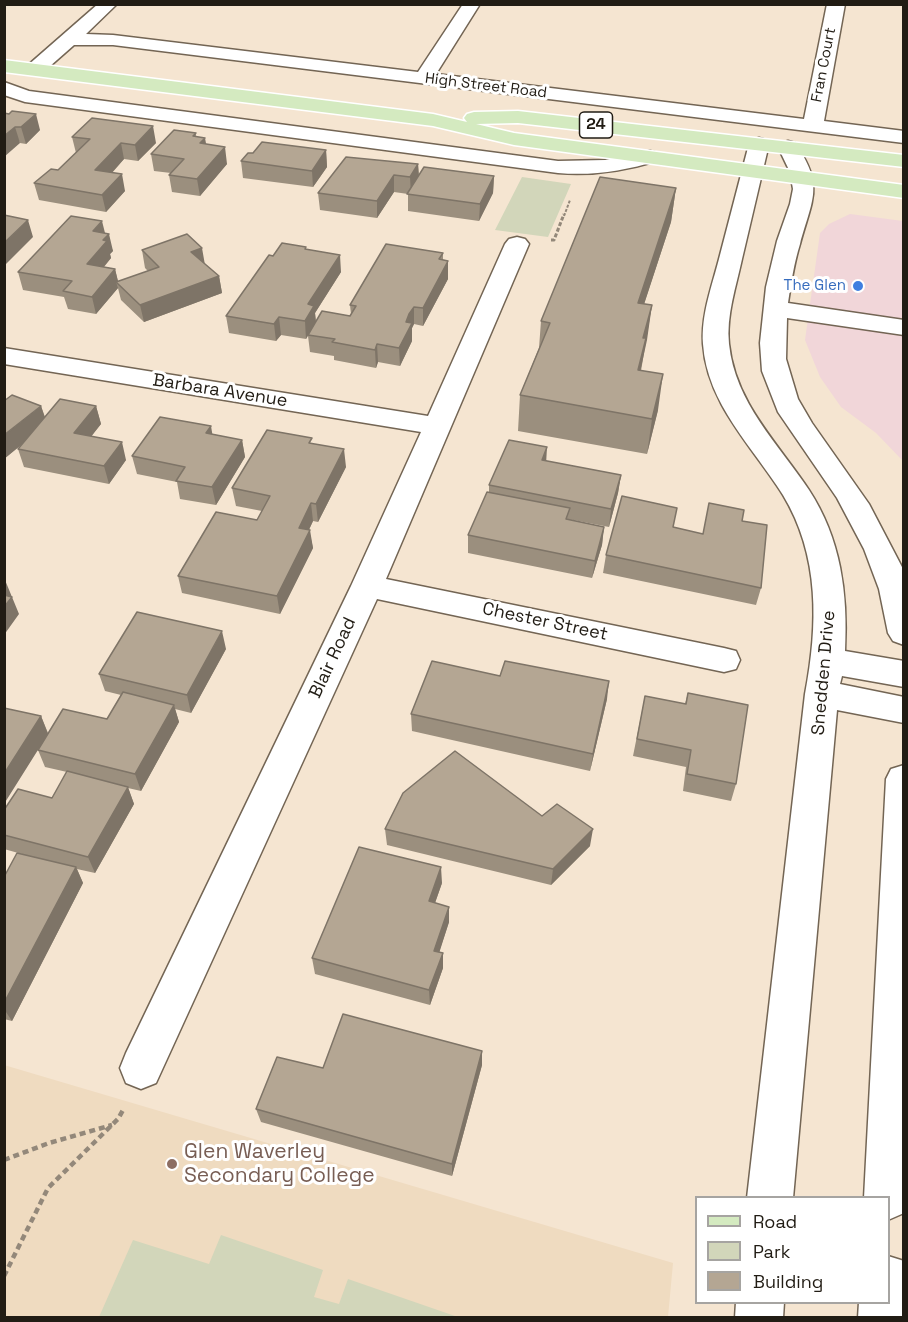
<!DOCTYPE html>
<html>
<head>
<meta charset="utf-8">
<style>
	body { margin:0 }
	#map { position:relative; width:908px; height:1322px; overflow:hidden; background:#f5e5d1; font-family:"Space Grotesk",sans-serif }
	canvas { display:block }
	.frame { position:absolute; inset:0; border:6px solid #211c14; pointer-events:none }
	.legend { position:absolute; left:695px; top:1196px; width:195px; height:108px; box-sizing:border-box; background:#fff; border:2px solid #a6a4a1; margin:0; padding:8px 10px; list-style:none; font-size:18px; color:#211c14 }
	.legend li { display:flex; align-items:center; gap:12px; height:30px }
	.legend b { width:30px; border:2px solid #a6a4a1 }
</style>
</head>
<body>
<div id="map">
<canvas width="908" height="1322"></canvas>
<div class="frame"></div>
<ul class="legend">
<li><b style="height:8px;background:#d4eac0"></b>Road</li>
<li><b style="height:16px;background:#d2d6ba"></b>Park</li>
<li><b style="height:16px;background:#b4a693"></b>Building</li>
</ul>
</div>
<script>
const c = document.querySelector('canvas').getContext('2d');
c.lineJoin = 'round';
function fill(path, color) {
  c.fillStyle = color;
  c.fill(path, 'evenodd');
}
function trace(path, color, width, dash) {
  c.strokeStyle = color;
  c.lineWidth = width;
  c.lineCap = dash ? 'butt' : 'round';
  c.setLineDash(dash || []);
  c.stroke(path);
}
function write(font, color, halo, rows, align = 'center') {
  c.font = font + ' "Space Grotesk",sans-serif';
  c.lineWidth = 6;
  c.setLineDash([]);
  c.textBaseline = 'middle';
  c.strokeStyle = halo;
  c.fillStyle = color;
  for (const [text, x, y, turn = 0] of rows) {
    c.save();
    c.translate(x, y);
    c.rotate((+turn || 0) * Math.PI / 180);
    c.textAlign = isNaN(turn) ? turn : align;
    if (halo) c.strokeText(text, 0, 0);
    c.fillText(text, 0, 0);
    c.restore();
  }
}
fill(new Path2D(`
	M850 214 903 221V461L876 433 841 407 820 377 805 340 820 233 829 224Z`), '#f1d6d9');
fill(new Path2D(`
	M4 1065 673 1263 668 1317H5Z`), '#efdbc0');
fill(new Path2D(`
	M522 177 571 184 548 237 495 230Z
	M221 1235 323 1270 314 1297 339 1304 348 1279 455 1316V1317H99L133 1240 209 1264Z`), '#d2d6ba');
const minor = new Path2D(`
	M98 4H117L86 34 113 35 418 72 463 4H480L436 74 804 119 827 4H845L824 121 904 131V143L113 45H74L41 74H27L25 70 27 66Z
	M4 82 29 91 558 161 605 160 650 151 657 153 661 157 657 161C624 171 592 176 558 173L25 102 4 95Z
	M759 138 766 140 769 144C760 182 751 221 742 259 736 287 726 316 729 344 735 403 778 443 809 490 841 539 848 594 845 651L904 661V687L842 676 840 684 904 697V723L837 710 793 1198H747L805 694C818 626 820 556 783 495 753 447 707 404 703 344 701 315 712 286 719 259 729 221 739 182 749 144L752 140Z
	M788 141 795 143C825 186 812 199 800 244 794 263 791 283 788 303L904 320V335L787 318 786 359 798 399 812 423 869 504 903 569 904 645 893 641 888 633 879 589 864 549 837 498 778 412 762 371 760 343 766 287 777 241 790 204 793 189 790 172 778 147 781 143Z
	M517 237 525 239 529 244 386 579 724 648 736 651 740 660 736 669 724 672 377 599 156 1083 141 1089 126 1083 120 1068 126 1053 351 586 421 432 4 364V348L428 416 505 244 509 239Z
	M904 765V1213L888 1220V1198H864L886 779 891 769Z
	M888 1256 904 1261V1318H858L859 1302H888Z
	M736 1302H784L783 1318H735Z`);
const major = new Path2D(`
	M4 60 433 114 467 122 464 118 467 114 474 112 518 111 904 155V167L518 123 476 124 514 133 904 185V198L514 145 433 126 4 72Z`);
trace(minor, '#736554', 3);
trace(major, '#fff', 3);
trace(new Path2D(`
	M564 216 570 200`), '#93887a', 2, [3, 1.5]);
trace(new Path2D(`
	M551 240H554L564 214`), '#93887a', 3, [4, 2]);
trace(new Path2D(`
	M4 1160 49 1143 112 1125
	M4 1276 48 1188 118 1119 123 1110`), '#93887a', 4.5, [6, 4]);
fill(minor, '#fff');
fill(major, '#d4eac0');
fill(new Path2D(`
	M4 113 40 130 26 144 20 143Z
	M196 133V136L227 164 200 196 172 192 169 175 171 173 154 171 151 154Z
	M72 137 156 143 138 161 124 159 112 173 125 191 106 212 39 200 34 183 58 170 76 153Z
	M326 150 327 167 313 187 243 178 241 161 253 153Z
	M418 164 419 175 494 176 493 193 479 221 408 211V194L394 192 377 218 320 210 318 193Z
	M676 188 671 222 644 304 652 305 641 371 658 410 647 454 518 431 520 395 539 348 541 321Z
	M105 233 113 251 110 254 111 258 104 267 115 269 118 282 148 271 145 268 142 250 205 264 219 276 222 293 144 322 121 300 118 288 96 314 68 309 64 297 23 290 18 272Z
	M443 253V260L448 261V279L423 326 414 324 412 328V341L400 366 378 362 376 368 334 360V356L310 352 308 336 306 339 281 335 276 341 229 333 226 316 273 256 341 272 315 313 316 322 350 316 351 314 350 305Z
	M41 406 45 417 96 406 101 424 91 436 126 460 109 484 24 467 18 449 23 443 4 459Z
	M212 434 242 440 245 457 216 505 180 499 177 482 137 474 132 456Z
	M312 443 346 467 318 522 313 521 309 530 313 548 280 614 182 593 178 576 257 520 262 511 236 506 232 488Z
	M546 461 621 475 618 493 609 527 568 519 604 527 602 545 592 578 468 553V535L489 492V485Z
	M742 521 761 588 756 605 603 573 606 555 673 527 702 534Z
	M226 649 191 713 175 709 179 722 141 791 128 788 134 804 95 873 77 869 83 883 12 1021 4 1019V877L29 856 4 849V810L52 798 67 772 45 767 38 750 41 716 48 733 107 719 121 695 105 691 99 674Z
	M500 676 607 699 590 771 412 731 411 714Z
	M688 693 736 784 731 801 683 791 686 767 633 756 645 696 685 704Z
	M542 816 590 846 551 885 387 845 385 829Z
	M442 883 435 903 449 922 439 952 443 953V968L430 1005 315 974 312 958Z
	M482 1065 452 1176 261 1122 256 1109 323 1068Z`), '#9b8f7e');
fill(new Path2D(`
	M36 114 40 130 26 144 21 127Z
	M153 126 156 143 138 161 135 145Z
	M15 127 20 143 4 157V136Z
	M205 138 208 154 200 143Z
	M121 143 124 159 99 187 95 170Z
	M225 147 227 164 200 196 197 179Z
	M326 150 327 167 313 187 312 171Z
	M418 164 419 181 411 194 410 177Z
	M122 174 125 191 106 212 102 195Z
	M394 175V192L377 218V201Z
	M494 176 493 193 479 221 480 204Z
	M676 188 671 222 633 338 638 303Z
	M28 220 33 237 4 266V243Z
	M102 221 106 237 109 234 113 251 110 254 111 258 91 282 87 264 93 231Z
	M202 248 205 265 191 252Z
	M340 255 341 272 315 313 316 323 308 335 306 339 305 321 308 304Z
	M448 261V279L423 326V308Z
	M115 269 119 285 116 282 118 288 96 314 92 297Z
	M219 276 222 293 144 322 140 305Z
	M652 305 647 340 633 405 643 338Z
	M414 307V324L412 328V341L400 366 399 348 409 314Z
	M279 317 281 335 276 341 274 324Z
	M377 344 378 362 376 368 375 350Z
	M663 374 658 410 647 454 652 419Z
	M41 406 47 424 4 459V435Z
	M96 406 101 424 80 451 74 433Z
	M211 426 214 444 206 433Z
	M242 440 245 457 216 505 212 487Z
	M122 442 126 460 109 484 104 466Z
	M547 447 546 465 542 460Z
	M344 449 346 467 318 522 316 504Z
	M621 475 618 493 609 527 611 509Z
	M311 503 313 521 301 546 299 528Z
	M604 527 602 545 592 578 595 561Z
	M310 530 313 548 280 614 277 596Z
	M5 580 19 614 4 635Z
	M222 631 226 649 191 713 187 695Z
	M609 681 607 699 590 771 593 754Z
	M174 705 179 722 141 791 135 774Z
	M41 716 48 734 4 804V774Z
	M128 787 134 804 95 873 88 857Z
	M593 829 590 846 551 885 553 869Z
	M76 867 83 883 12 1021 4 1009V1003Z
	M441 867 442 883 430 917 429 901Z
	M449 907V922L435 966 434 951Z
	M443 953V968L430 1005 429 990Z
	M482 1051V1065L452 1176V1164Z`), '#7e7467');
const building = new Path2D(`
	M12 111 36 114 21 127H15L4 136V113L9 114Z
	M92 118 153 126 135 145 121 143 95 170 122 174 102 195 34 183 51 169 58 170 90 139 72 137Z
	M174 130 196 133 193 136 205 138 200 143 225 147 197 179 169 175 184 159 151 154Z
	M262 142 326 150 312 171 241 161 248 153H253Z
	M346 157 418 164 410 177 394 175 377 201 318 193Z
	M424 167 494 176 480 204 407 194Z
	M600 177 676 188 638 303 652 305 643 338H646L638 370 663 374 652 419 520 395 550 323 541 321Z
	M4 215 28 220 4 243Z
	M71 216 102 221 93 231 109 234 103 240 107 241 87 264 115 269 92 297 63 291 72 281 18 272Z
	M187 234 202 248 191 252 219 276 140 305 116 282 159 267 142 250Z
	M282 243 306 247 305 249 340 255 308 304 314 306 305 321 279 317 274 324 226 316 269 255 273 256Z
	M386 244 443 253 439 259 448 261 423 308 414 307 409 314 406 322 412 323 399 348 377 344 375 350 332 342 335 339 308 335 322 311 350 316 356 306 350 305Z
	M12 395 41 406 4 435V401Z
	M60 399 96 406 74 433 122 442 104 466 18 449Z
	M160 417 211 426 206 433 242 440 212 487 176 481 185 467 132 456Z
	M267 430 312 438 309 443 344 449 316 504 311 503 299 528 310 530 277 596 178 576 216 512 257 520 270 496 232 488Z
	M509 440 547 447 542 460 621 475 611 509 489 485Z
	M487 492 570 508 566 519 604 527 595 561 468 535Z
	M622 496 677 508 673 527 703 534 709 503 744 510 742 521 767 525 761 588 606 555Z
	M4 595 12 597 4 607Z
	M137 612 222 631 187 695 99 674Z
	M432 661 500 676 505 661 609 681 593 754 411 714Z
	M123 692 174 705 135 774 38 750 63 709 107 719Z
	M688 693 748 705 736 784 687 774 691 750 637 739 645 696 686 704Z
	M4 708 41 716 4 774Z
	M455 751 542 816 557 804 593 829 553 869 385 829 403 793Z
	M67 771 128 787 88 857 4 835V810L18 789 52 798Z
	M359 847 441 867 429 901 449 907 434 951 443 953 429 990 312 958Z
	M17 853 76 867 4 1003V877Z
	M343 1014 482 1051 452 1164 256 1109 277 1057 323 1068Z`);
fill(building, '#b4a693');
trace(building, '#7e7467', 1.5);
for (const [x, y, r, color] of [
	[858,286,6,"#3f7fe0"],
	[172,1164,6,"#8d6e63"]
]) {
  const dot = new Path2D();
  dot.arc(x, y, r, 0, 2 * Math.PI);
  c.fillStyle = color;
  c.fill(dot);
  trace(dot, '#fff', 2);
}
write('15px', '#211c14', '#fff', [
	["Fran Court",824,65,-79],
	["High Street Road",486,86,7]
]);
write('15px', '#366cbe', '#fff', [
	["The Glen",846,286]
], 'right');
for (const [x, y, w] of [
	[596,125,33]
]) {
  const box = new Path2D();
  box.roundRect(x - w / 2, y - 13, w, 26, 4.5);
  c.fillStyle = '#fff';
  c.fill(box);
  trace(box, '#211c14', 1.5);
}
write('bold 16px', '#211c14', null, [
	["24",596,125]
]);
write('18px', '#211c14', '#fff', [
	["Barbara Avenue",220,391,9],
	["Chester Street",545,622,12],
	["Blair Road",333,658,-65],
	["Snedden Drive",824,673,-85]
]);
write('21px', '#785e54', '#fff', [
	["Glen Waverley",184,1152],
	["Secondary College",184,1176]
], 'left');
</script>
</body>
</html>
